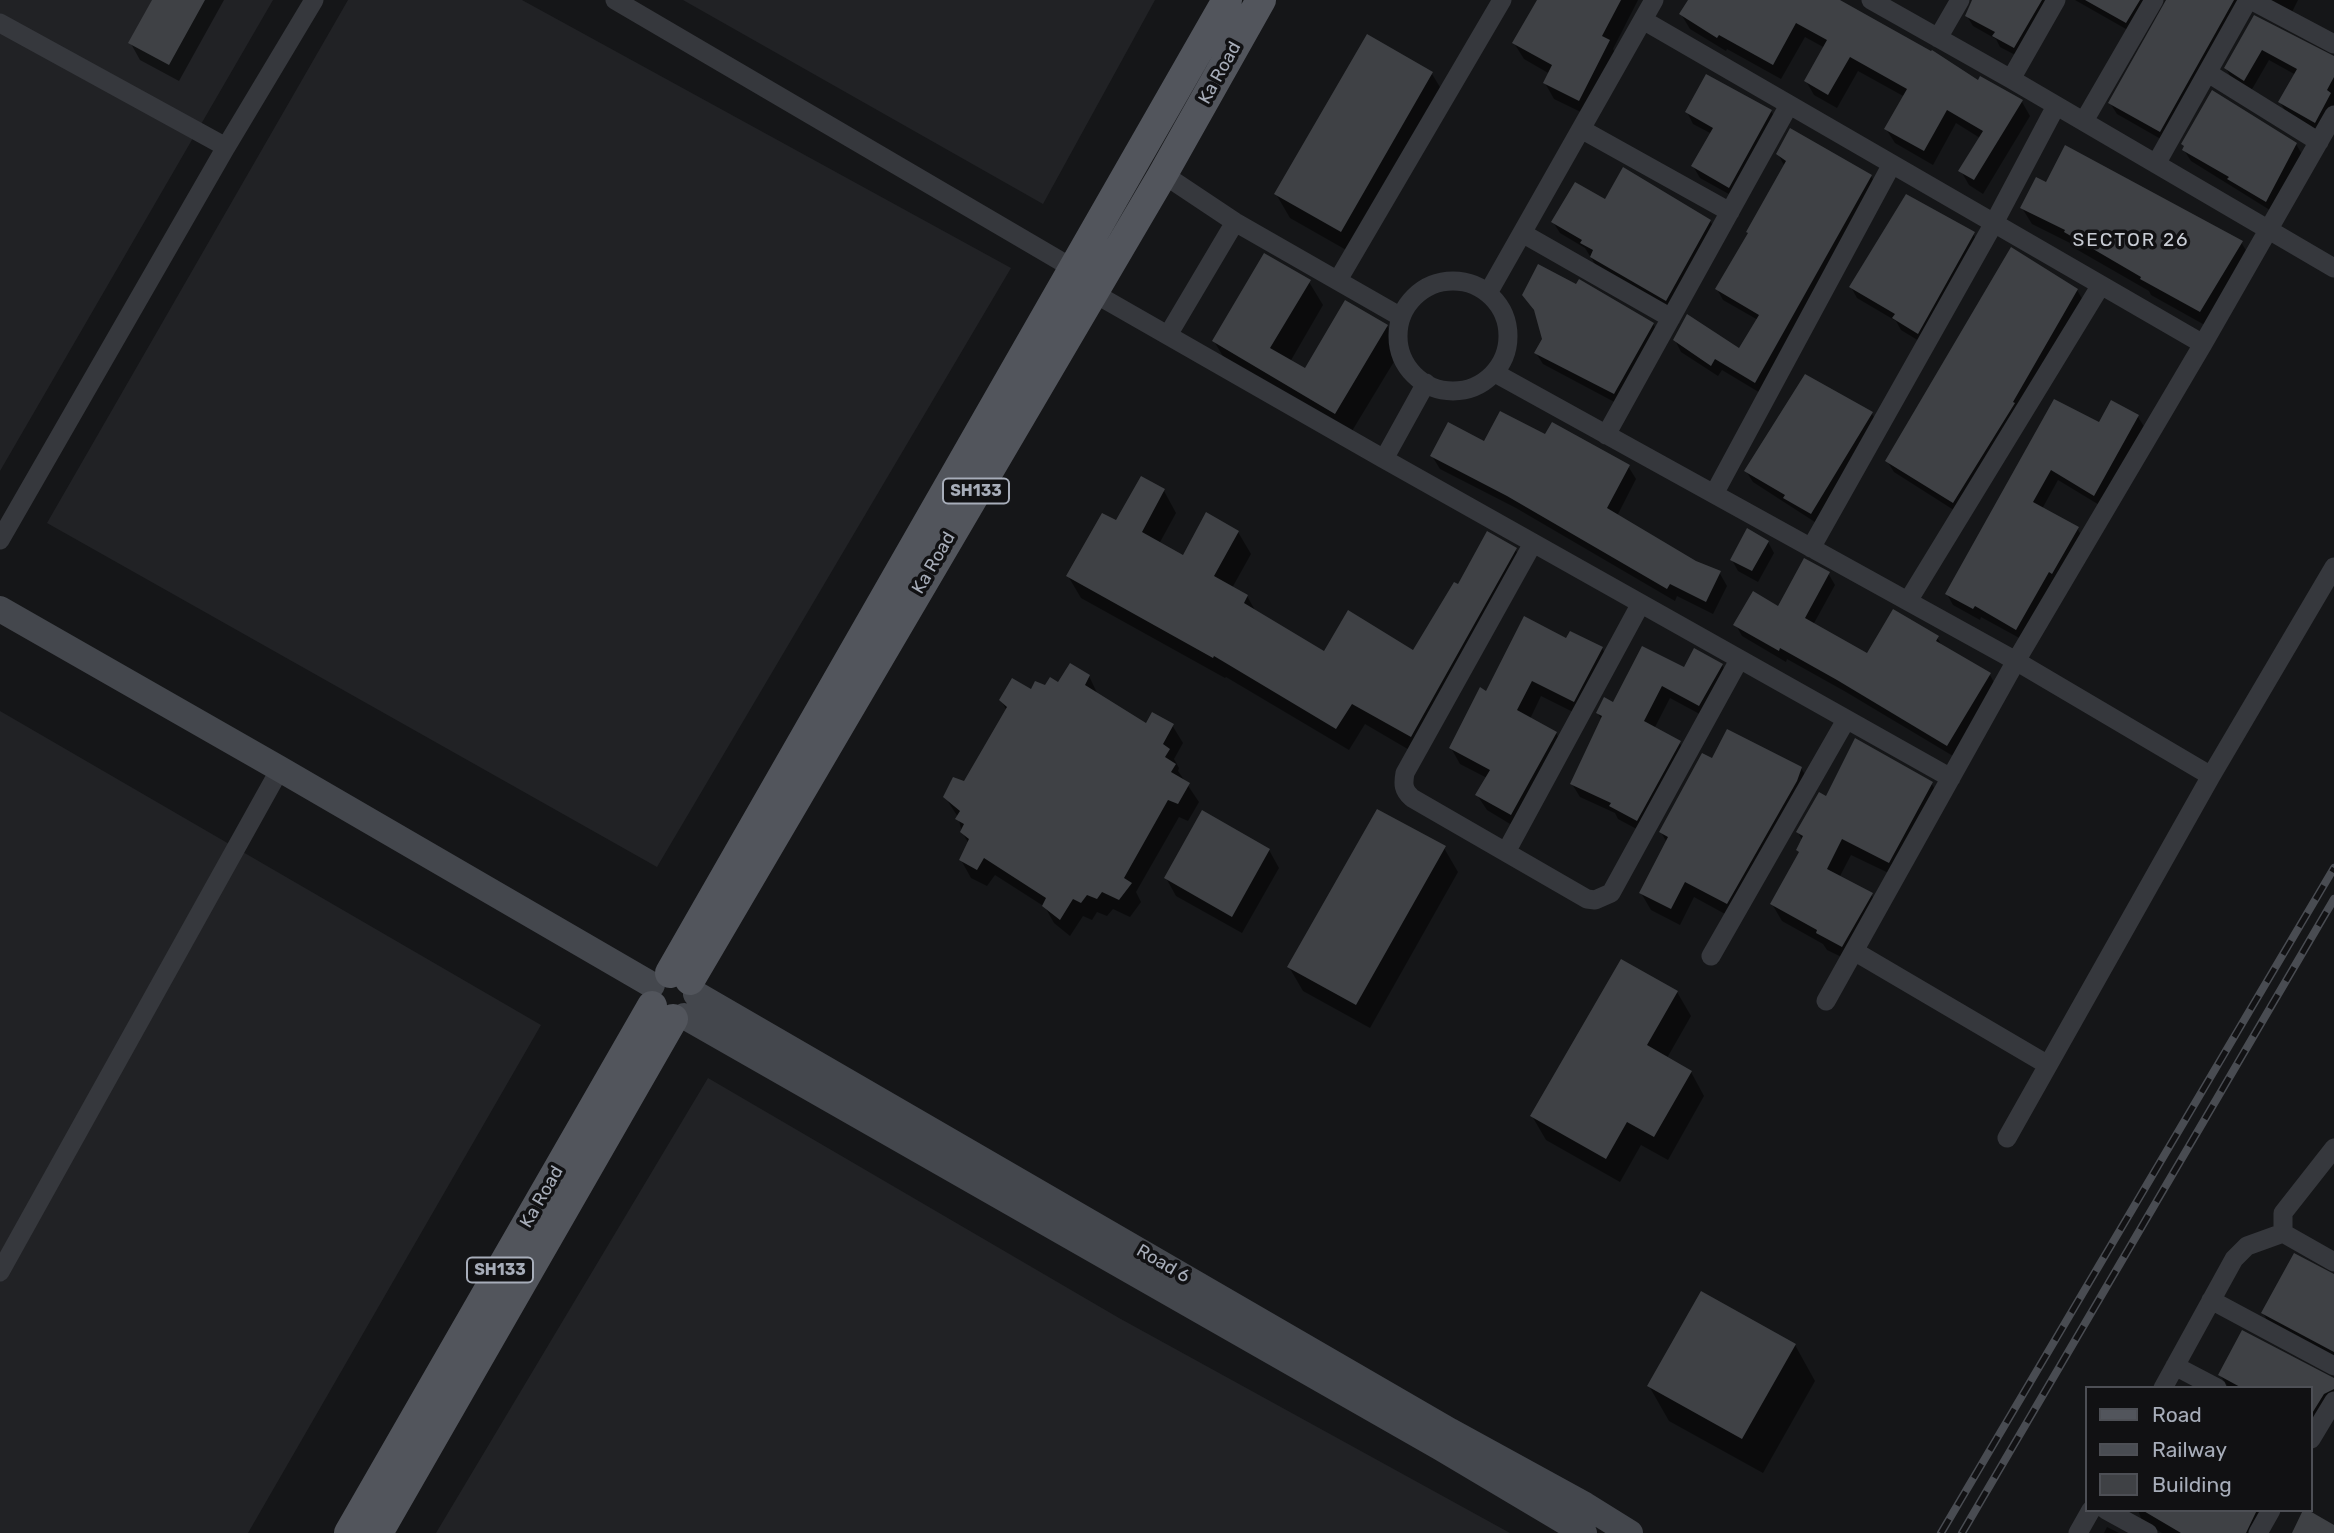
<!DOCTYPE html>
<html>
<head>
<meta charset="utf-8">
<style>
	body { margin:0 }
	#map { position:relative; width:2334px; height:1533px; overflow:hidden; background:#151618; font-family:Rubik,sans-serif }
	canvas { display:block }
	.legend { position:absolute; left:2085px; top:1386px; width:228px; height:126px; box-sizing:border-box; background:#111113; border:2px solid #4d4f55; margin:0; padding:9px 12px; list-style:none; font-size:21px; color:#a7adb9 }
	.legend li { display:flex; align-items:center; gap:14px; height:35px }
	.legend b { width:35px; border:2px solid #4d4f55 }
</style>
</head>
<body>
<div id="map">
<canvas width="2334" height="1533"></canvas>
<ul class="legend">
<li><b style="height:9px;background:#52555c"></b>Road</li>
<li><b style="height:9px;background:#494c52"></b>Railway</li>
<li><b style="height:19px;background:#3f4145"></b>Building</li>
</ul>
</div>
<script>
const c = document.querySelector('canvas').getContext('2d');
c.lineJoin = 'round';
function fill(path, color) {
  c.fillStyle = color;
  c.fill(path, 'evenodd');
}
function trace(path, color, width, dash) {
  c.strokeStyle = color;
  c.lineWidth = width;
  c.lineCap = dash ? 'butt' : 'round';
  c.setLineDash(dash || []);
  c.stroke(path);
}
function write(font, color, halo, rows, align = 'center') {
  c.font = font + ' Rubik,sans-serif';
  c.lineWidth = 7;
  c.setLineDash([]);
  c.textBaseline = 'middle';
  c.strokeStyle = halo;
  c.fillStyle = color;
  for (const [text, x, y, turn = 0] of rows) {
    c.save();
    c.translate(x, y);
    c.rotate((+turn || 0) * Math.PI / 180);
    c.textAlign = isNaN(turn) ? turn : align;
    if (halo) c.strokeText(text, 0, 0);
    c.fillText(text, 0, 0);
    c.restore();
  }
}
fill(new Path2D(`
	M0 0H273L0 471Z
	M348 0H522L1011 268 657 867 47 523Z
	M683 0H1155L1043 204Z
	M0 711 541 1025 248 1533H0Z
	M708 1078 1119 1318 1510 1533H436Z`), '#212225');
fill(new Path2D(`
	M154 0H224L179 81 140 60 130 42Z
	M1539 0H1638L1613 49 1618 58 1589 116 1554 99 1545 83 1550 74 1524 59 1514 43Z
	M1690 0H1827L1978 83 2022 102 2030 116 1983 194 1969 185 1961 171 1980 138 1956 123 1933 165 1895 143 1886 129 1905 97 1858 71 1837 108 1814 95 1806 81 1825 48 1805 37 1781 79 1727 49 1726 51 1690 29 1681 14Z
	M1973 0H2056L2021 58 2000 47 1996 39 1973 26 1967 16Z
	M2075 0H2155L2133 33Z
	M2165 0H2252L2166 142 2117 114 2110 103 2168 1Z
	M2265 0H2298L2291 14Z
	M2254 18 2334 58V110L2321 134 2287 114 2280 102 2296 75 2269 60 2251 91 2232 80 2226 68Z
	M1432 74 1446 97 1355 255 1290 218 1276 194Z
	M1771 111 1778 123 1736 198 1700 178 1693 166 1712 134 1693 124 1687 112Z
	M2296 144 2303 156 2273 212 2191 161 2184 150Z
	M1778 154 1871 176 1878 188 1762 394 1722 370 1718 376 1681 352 1675 340 1739 351 1758 320 1723 300 1717 289 1749 234 1785 167Z
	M2046 184 2241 242 2251 259 2210 328 2151 295 2149 291 2076 249 2074 245 2032 224 2022 208Z
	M1605 201 1710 221 1717 232 1673 312 1598 269 1585 248 1560 233 1553 222Z
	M1973 234 1980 245 1924 344 1901 330 1896 321 1857 298 1851 287Z
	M1309 282 1323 305 1290 362 1305 371 1387 326 1401 350 1349 436 1228 365 1214 341Z
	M2077 290 2084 302 1960 514 1894 472 1887 461Z
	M1524 295 1653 324 1660 335 1620 405 1543 364 1536 353 1544 340 1537 315Z
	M1806 376 1872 414 1879 425 1818 524 1753 482 1746 471Z
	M2054 402 2099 424 2112 402 2138 417 2145 428 2101 506 2058 480 2042 509 2077 528 2084 540 2023 640 1981 617 1980 620 1953 605 1947 594Z
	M1546 437 1628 466 1636 479 1617 516 1695 562 1719 572 1727 586 1713 614 1677 596 1675 601 1516 508 1440 469 1432 456 1485 444Z
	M1164 491 1176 513 1159 544 1183 557 1238 532 1251 554 1232 588 1247 596 1256 612 1325 653 1414 652 1459 587 1515 549 1528 571 1423 758 1365 724 1349 750 1226 677 1225 678 1081 598 1068 576 1117 523Z
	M1768 542 1774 553 1758 582 1738 571 1732 560Z
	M1828 573 1835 585 1813 625 1868 656 1937 637 1943 648 1990 675 1996 686 1953 756 1846 692 1787 659 1786 662 1742 636 1736 625 1779 608Z
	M1567 640 1602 648 1611 664 1583 717 1541 696 1530 719 1556 733 1565 749 1520 830 1487 810 1477 795 1487 778 1460 764 1451 748 1487 693Z
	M1722 665 1729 678 1707 718 1670 698 1654 729 1679 742 1687 755 1644 833 1618 819 1615 813 1580 797 1572 784 1602 721 1598 713 1684 669Z
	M1089 676 1098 695 1147 725H1172L1183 743 1174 759 1179 768 1178 771 1199 802 1188 821 1179 817 1136 892 1141 902 1130 917 1113 909 1107 916 1097 912 1092 920 1083 916 1070 936 1054 923 1045 907 995 875 987 886 971 878 961 860 969 844 962 832 958 817 945 797 964 784 1007 711 1001 700Z
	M1713 760 1801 768 1811 785 1736 920 1694 897 1680 925 1651 910 1641 893 1667 843 1661 832Z
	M1931 783 1941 799 1899 878 1851 855 1839 878 1871 894 1881 910 1852 962 1827 950 1823 944 1782 921 1772 904 1800 854 1802 840 1798 832 1827 798Z
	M1444 848 1458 872 1370 1028 1303 991 1289 967Z
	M1269 850 1279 868 1242 933 1176 896 1166 878Z
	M1677 992 1691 1016 1667 1058 1691 1072 1704 1096 1668 1160 1641 1145 1620 1182 1546 1140 1532 1116Z
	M2334 1276V1357L2268 1322 2263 1313Z
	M1795 1345 1815 1381 1763 1473 1669 1421 1649 1386Z
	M2220 1375 2334 1380V1398L2311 1431V1388H2229Z
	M2138 1510H2269L2253 1533H2162L2142 1521Z
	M2107 1527 2119 1533H2104Z`), '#0007');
fill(new Path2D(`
	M152 0H205L169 65 128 43Z
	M1537 0H1621L1602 36 1610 40 1579 101 1543 83 1552 65 1512 43Z
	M1688 0H1840L1931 51 1932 50 1978 80 1980 76 2023 100 1974 180 1958 171 1983 131 1947 110 1924 151 1884 129 1907 89 1850 57 1828 95 1804 81 1827 40 1796 23 1773 65 1719 35 1717 38 1679 14Z
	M1972 0H2042L2014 48 1992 36 1995 32 1965 16Z
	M2085 0H2140L2126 23Z
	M2166 0H2234L2160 132 2108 103Z
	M2254 15 2334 56V77L2327 90 2331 93 2315 123 2278 102 2297 69 2262 50 2244 81 2224 68Z
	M1367 34 1433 72 1341 232 1274 194Z
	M1706 74 1772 110 1729 188 1691 166 1713 128 1685 112Z
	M2212 90 2297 143 2266 202 2227 179 2229 177 2182 150 2184 146 2181 144Z
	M1790 128 1872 175 1755 383 1715 359 1711 366 1673 340 1687 314 1739 348 1759 315 1715 289 1748 233 1746 232 1786 161 1776 154Z
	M2065 145 2243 241 2200 312 2140 279 2141 277 2064 232 2065 230 2020 208 2036 177 2046 182Z
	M1623 167 1711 220 1666 301 1590 257 1593 250 1580 243 1582 240 1551 222 1575 182 1605 199Z
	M1906 194 1975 232 1918 334 1892 318 1895 314 1849 287Z
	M2011 247 2078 289 2013 402 2015 403 1953 503 1885 461Z
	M1264 253 1311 280 1270 348 1305 368 1345 300 1388 325 1335 414 1212 341Z
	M1538 264 1576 284 1579 279 1654 323 1614 394 1534 353 1542 339 1534 310 1522 295Z
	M1805 374 1873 412 1811 514 1783 498 1785 495 1744 471Z
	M2054 399 2099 422 2111 400 2139 415 2094 496 2051 470 2033 502 2079 527 2052 574 2049 572 2016 630 1975 606 1973 609 1945 594Z
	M1500 411 1545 434 1552 422 1630 465 1607 508 1696 561 1721 571 1706 602 1670 584 1667 589 1507 496 1430 456 1448 422 1484 441Z
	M1141 476 1165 489 1142 532 1183 555 1206 512 1239 531 1214 576 1248 595 1244 603 1324 651 1348 610 1413 650 1454 582 1458 584 1487 531 1517 548 1411 737 1352 704 1336 729 1214 656 1213 658 1066 576 1102 513 1116 520Z
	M1747 528 1769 541 1752 571 1730 560Z
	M1804 558 1830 572 1805 618 1867 653 1893 609 1939 636 1936 641 1991 673 1947 746 1837 680 1780 648 1779 651 1733 625 1753 591 1778 606Z
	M1524 616 1566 638 1570 631 1603 647 1574 702 1532 681 1517 710 1557 732 1511 815 1475 795 1490 770 1449 748 1480 687 1486 691Z
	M1642 646 1684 667 1694 648 1723 664 1699 706 1662 686 1644 721 1681 741 1637 821 1609 806 1611 803 1570 784 1602 716 1596 713 1604 697 1613 702Z
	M1070 663 1090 675 1085 685 1146 723 1152 712 1174 724 1163 744 1170 749 1165 757 1176 764 1171 772 1190 783 1178 804 1168 800 1124 878 1132 883 1119 900 1102 892 1097 899 1087 895 1081 903 1073 899 1060 920 1042 906 1046 898 984 858 977 870 959 860 969 839 960 832 964 824 955 819 960 811 943 797 953 777 964 781 1007 707 999 700 1012 678 1031 689 1035 681 1045 685 1050 677 1058 682Z
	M1727 729 1802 767 1797 781 1727 904 1685 882 1671 909 1639 893 1668 837 1659 832 1702 753 1712 758Z
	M1855 738 1933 782 1889 863 1842 839 1827 869 1873 893 1842 947 1816 933 1817 930 1770 904 1799 852 1796 850 1803 836 1796 832 1819 792 1826 796Z
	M1377 809 1446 846 1356 1005 1287 967Z
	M1202 810 1270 849 1232 917 1164 878Z
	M1621 959 1678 991 1647 1045 1692 1071 1654 1137 1627 1122 1606 1159 1530 1116Z
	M2294 1253 2334 1274V1352L2261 1313Z
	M1701 1291 1796 1344 1742 1439 1647 1386Z
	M2242 1330 2334 1378V1389L2324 1394 2311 1415V1388H2242L2218 1375Z
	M2142 1510H2257L2246 1533H2181Z
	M2303 1510H2308L2334 1525V1533H2292Z`), '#3f4145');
trace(new Path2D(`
	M615 0 1074 269
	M1871 0 2011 79 2334 268
	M2251 0 2334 44
	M1643 20 2203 344
	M0 23 226 147 314 0
	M1938 38 1960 0
	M2208 73 2319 142
	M2011 79 2056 0
	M2084 121 2154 0
	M1581 129 1730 212
	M2156 164 2248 0
	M1163 174 1235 222 1401 317
	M1522 233 1671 318
	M1338 280 1502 0
	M1398 336a55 55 0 1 1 110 0a55 55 0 1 1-110 0Z
	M1092 292 1384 459
	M1488 293 1654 0
	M1168 335 1235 222
	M1495 373 2016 661 2211 776
	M1426 383 1384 459 1951 778
	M1606 435 1789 105
	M1714 494 1892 164
	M0 540 226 147
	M1532 545 1405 773C1403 784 1403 790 1412 798L1587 899 1595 900 1611 893 1739 660
	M1811 548 1994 223 2056 106
	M1908 601 2101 285
	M1506 852 1640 605
	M1854 951 2048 1065
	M1711 956 1846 720
	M1826 1001 2016 661 2203 344 2334 115
	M2007 1138 2211 776 2334 567
	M2283 1233V1213L2334 1148
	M0 1272 280 769
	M2211 1300 2334 1366
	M2175 1366 2217 1388
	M2163 1388 2234 1259 2247 1246 2283 1233 2334 1262
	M2311 1439 2334 1401
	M2106 1510 2148 1533
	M2078 1533 2091 1510
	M2258 1533 2271 1510`), '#36383d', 19);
trace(new Path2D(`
	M0 609 280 769 652 985
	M696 994 1450 1431 1585 1505 1630 1533
	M684 1016 1441 1448 1584 1533`), '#44474d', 26);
trace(new Path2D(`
	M670 973 1227 0
	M690 980 1163 174 1261 0
	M349 1533 652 1006
	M378 1533 673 1019`), '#52555c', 30);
const rail = new Path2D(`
	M1941 1533 2334 868
	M1962 1533 2334 899`);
trace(rail, '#494c52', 8);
trace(rail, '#111113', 5, [16]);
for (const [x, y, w] of [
	[976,491,66],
	[500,1270,66]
]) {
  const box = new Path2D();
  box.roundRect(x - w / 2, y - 12.5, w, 25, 5);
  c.fillStyle = '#111113';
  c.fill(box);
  trace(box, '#a7adb9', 2);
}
write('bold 16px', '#a7adb9', null, [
	["SH133",976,491],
	["SH133",500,1270]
]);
write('18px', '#a7adb9', '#111113', [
	["Ka Road",1220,73,-61],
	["Ka Road",934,563,-60],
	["Ka Road",542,1197,-60],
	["Road 6",1163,1264,30]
]);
c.letterSpacing = '2px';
write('19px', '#c8ccd4', '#111113', [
	["SECTOR 26",2131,241]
]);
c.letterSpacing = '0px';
</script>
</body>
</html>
